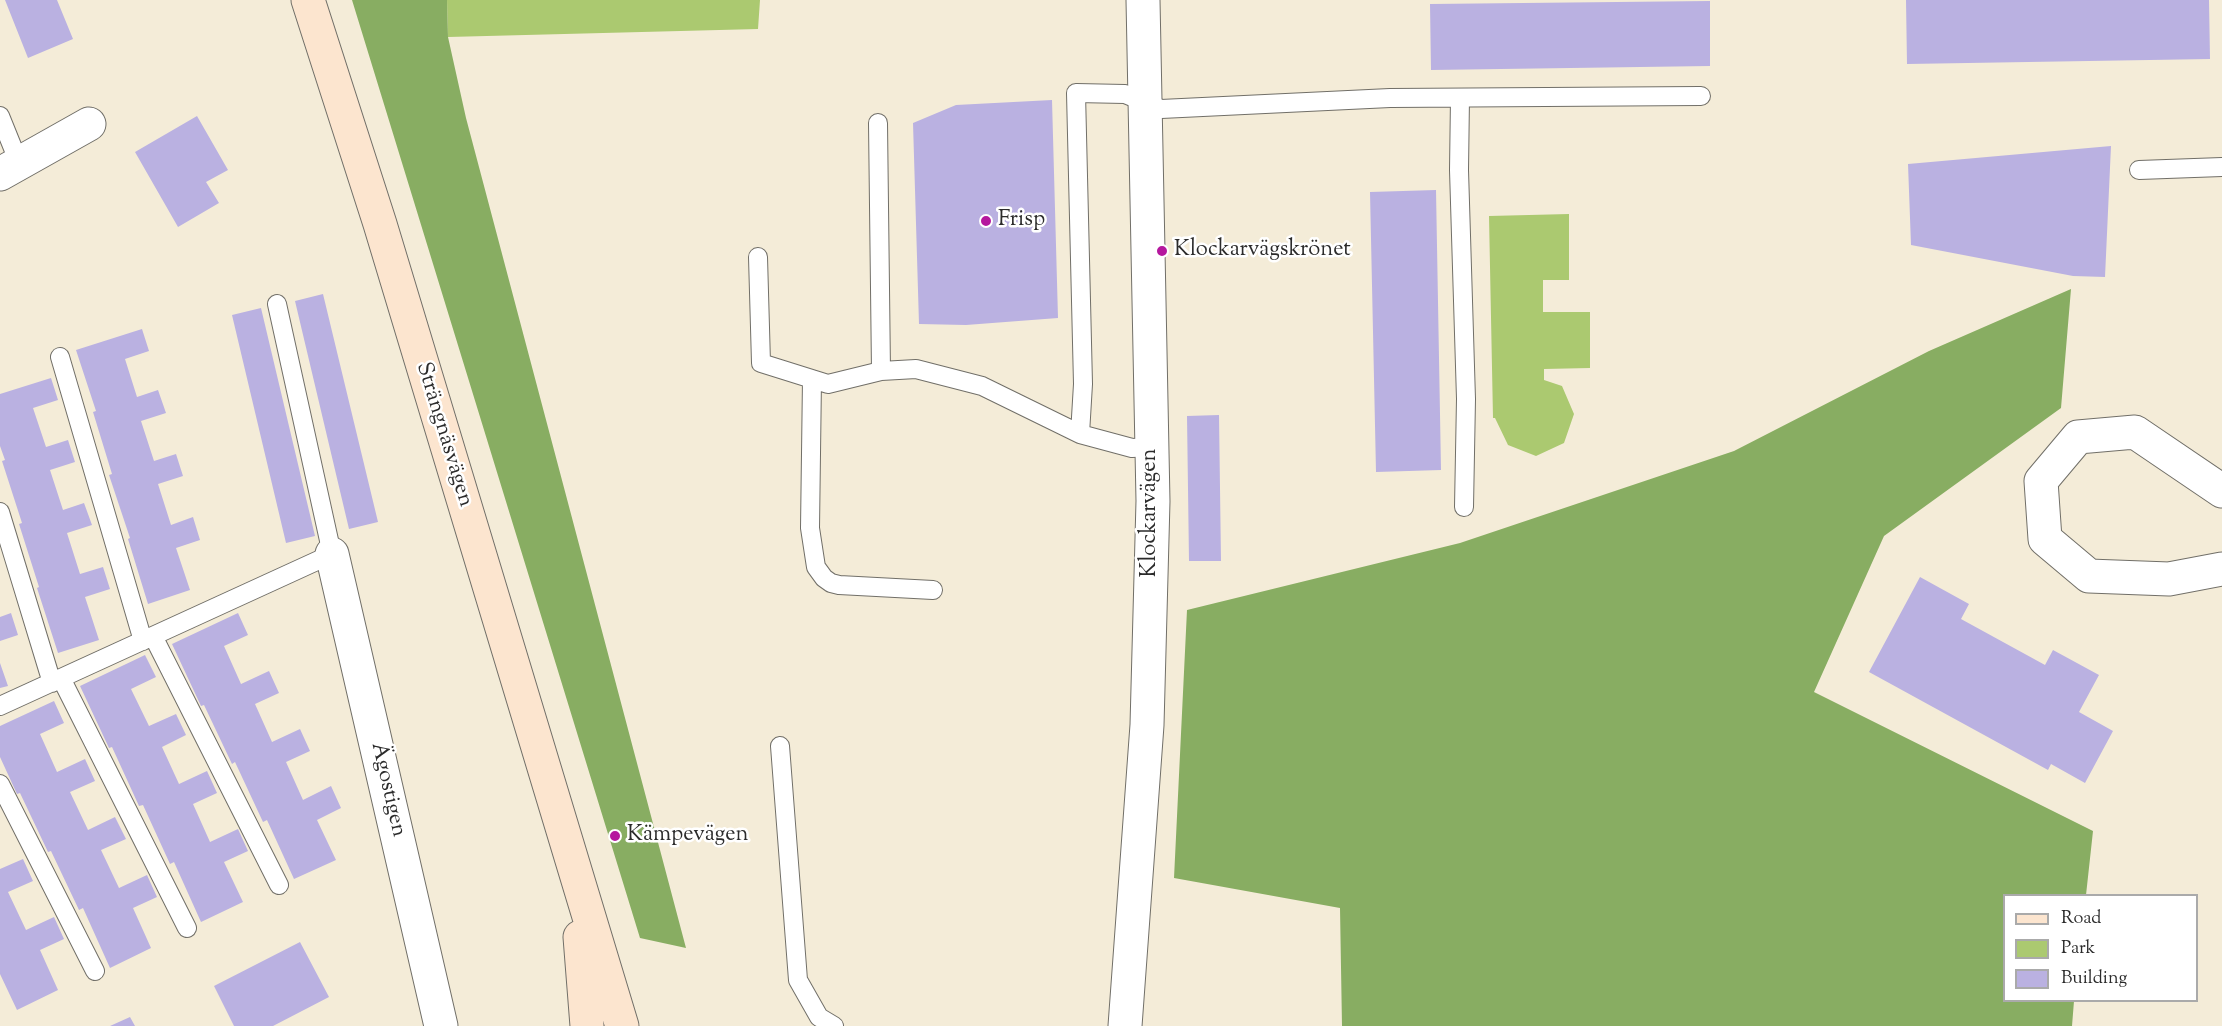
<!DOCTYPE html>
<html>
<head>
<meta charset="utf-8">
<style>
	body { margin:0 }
	#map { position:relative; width:2222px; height:1026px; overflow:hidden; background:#f4ecd8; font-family:"Sorts Mill Goudy",serif }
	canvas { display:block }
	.legend { position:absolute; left:2003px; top:894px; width:195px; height:108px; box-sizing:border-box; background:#fff; border:2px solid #aaa; margin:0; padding:8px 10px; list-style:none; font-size:18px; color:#2b2b2b }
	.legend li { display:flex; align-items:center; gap:12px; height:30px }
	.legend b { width:30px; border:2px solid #aaa }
</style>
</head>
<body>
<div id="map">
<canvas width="2222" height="1026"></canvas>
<ul class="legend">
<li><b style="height:8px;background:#fce5cf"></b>Road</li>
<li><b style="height:16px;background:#abc970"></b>Park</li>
<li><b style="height:16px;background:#bab1e1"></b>Building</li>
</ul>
</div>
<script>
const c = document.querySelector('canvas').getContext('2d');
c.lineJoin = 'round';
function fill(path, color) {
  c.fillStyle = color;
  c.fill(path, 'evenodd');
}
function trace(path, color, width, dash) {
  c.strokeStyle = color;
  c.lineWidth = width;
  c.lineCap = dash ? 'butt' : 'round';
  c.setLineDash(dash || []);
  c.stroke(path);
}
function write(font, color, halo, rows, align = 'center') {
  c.font = font + ' "Sorts Mill Goudy",serif';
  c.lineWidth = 5;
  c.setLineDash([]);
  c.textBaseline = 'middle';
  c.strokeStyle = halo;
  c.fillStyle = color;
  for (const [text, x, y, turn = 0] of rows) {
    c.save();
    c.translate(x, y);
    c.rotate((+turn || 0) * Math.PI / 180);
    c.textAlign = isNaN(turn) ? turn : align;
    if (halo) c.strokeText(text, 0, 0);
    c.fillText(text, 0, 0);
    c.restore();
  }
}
fill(new Path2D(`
	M447 0H760L758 29 448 37Z
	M1569 214V280H1543V312H1590V368L1544 369V380L1562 386 1574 414 1564 443 1536 456 1508 445 1495 418H1493L1489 216Z`), '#abc970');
fill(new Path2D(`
	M352 0H447L448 37 466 118 686 948 640 938Z
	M2071 289 2061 408 1884 536 1814 692 2093 831 2086 895 2004 896V1000L2074 1001 2072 1026H1342L1340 908 1174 878 1187 610 1460 543 1734 451 1929 351Z`), '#88ad62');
fill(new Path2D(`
	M5 0H57L73 39 28 58Z
	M1906 0H2209L2210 59 1907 64Z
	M1710 1V66L1431 70 1430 4Z
	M1052 100 1058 318 966 325 919 324 913 123 956 105Z
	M197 116 228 170 206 182 219 203 178 227 135 152Z
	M2111 146 2105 277 2073 276 1911 245 1908 164Z
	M1436 190 1441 470 1376 472 1370 192Z
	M323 294 378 522 349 529 295 301Z
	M261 308 315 536 286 543 232 315Z
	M142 329 149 351 125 359 137 397 158 390 166 413 141 421 154 461 176 454 183 476 158 484 171 525 193 517 200 540 176 548 190 590 148 604 128 539 130 538 109 475 112 474 93 412 96 411 76 350Z
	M51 378 58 400 33 408 46 447 68 440 75 462 50 470 63 510 84 503 92 525 67 533 80 574 103 567 110 589 85 597 99 640 58 653 37 588 39 587 19 524 22 523 2 461 5 460 0 446V394Z
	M1219 415 1221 561H1189L1187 416Z
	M1920 577 1969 604 1961 619 2045 665 2053 650 2099 675 2079 712 2113 731 2085 783 2051 764 2048 770 1869 672Z
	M11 613 18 635 0 641V617Z
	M238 613 248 635 224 646 241 684 269 671 279 693 255 704 272 742 300 729 310 751 286 762 303 800 331 786 341 808 317 820 336 860 294 879 267 820 263 822 235 762 232 764 204 705 201 706 172 644Z
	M145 655 156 677 131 689 149 726 176 714 186 735 162 747 179 784 207 771 217 793 193 804 210 842 238 829 248 851 224 862 243 902 201 922 174 862 170 864 143 805 139 806 112 747 109 748 80 686Z
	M0 663 8 686 0 688Z
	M54 701 64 723 40 734 57 772 85 759 95 781 70 792 88 830 115 817 126 839 101 850 119 888 147 875 157 897 133 908 151 948 110 968 83 908 79 910 51 851 48 852 20 793 17 794 0 757V726Z
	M23 859 33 881 8 892 26 930 54 917 64 939 40 950 58 990 17 1010 0 974V869Z
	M300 942 329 997 273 1026H234L214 986Z
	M130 1017 135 1026H110Z`), '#bab1e1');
const service = new Path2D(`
	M1460 98 1459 170 1466 399 1464 507
	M0 116 19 163
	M878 123 881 371
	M2139 170 2222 167
	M758 257 761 363 828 384 881 371 916 369 982 386 1080 434 1132 448 1152 447
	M60 357 143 641
	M812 379 810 528 816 567 824 578 831 583 839 585 933 590
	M1080 434 1083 384 1076 93 1125 94 1161 109 1390 98 1701 96
	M0 512 52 683
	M153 636 279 885
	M61 678 187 928
	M0 706 332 554 277 304
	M780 746 798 980 819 1017 834 1026
	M0 784 95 971`);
const minor = new Path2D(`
	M0 174 89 124
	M2222 491 2135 432 2078 437 2041 481 2045 539 2089 576 2169 579 2222 569
	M332 554 441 1026
	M1125 1026 1147 725 1153 501 1143 0`);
const secondary = new Path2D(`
	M308 0 380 224 622 1026
	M580 937 587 1026`);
trace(service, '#716f68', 20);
trace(minor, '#716f68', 35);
trace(secondary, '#716f68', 35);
trace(service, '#fff', 18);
trace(minor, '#fff', 33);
trace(secondary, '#fce5cf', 33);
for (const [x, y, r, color] of [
	[986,221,6,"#b5179e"],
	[1162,251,6,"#b5179e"],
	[615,836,6,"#b5179e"]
]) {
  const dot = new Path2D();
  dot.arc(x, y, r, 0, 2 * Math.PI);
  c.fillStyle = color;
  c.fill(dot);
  trace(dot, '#fff', 2);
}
write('22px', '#2b2b2b', '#fff', [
	["Frisp",998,221],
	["Klockarvägskrönet",1174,251],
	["Kämpevägen",627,836]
], 'left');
write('22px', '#2b2b2b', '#fff', [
	["Strängnäsvägen",443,435,73],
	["Klockarvägen",1151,513,-90],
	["Ägostigen",387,790,77]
]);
</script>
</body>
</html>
